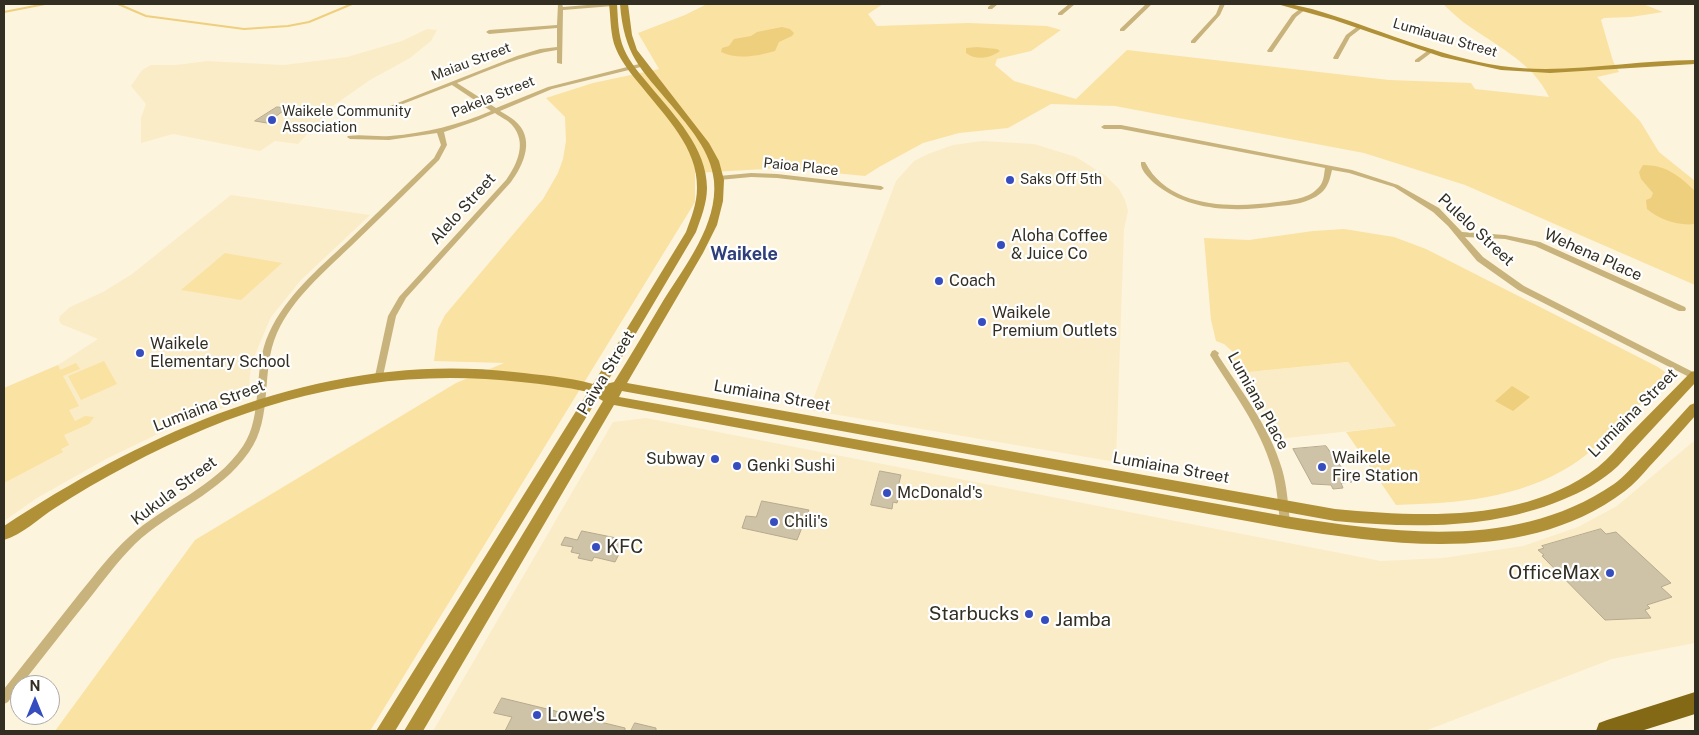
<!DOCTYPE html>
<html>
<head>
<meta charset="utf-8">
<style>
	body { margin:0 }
	#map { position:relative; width:1699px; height:735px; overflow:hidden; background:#fdf4dd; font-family:"Public Sans",sans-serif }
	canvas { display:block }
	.frame { position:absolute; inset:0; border:5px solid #322e22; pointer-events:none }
	.north { position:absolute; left:10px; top:675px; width:50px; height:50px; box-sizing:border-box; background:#fff; border:1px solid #adaba7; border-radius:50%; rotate:0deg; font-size:14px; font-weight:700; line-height:20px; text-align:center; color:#322e22 }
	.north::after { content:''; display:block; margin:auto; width:18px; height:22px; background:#364dbf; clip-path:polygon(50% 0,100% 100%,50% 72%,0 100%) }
</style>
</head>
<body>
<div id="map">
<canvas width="1699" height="735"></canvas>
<div class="frame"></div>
<div class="north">N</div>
</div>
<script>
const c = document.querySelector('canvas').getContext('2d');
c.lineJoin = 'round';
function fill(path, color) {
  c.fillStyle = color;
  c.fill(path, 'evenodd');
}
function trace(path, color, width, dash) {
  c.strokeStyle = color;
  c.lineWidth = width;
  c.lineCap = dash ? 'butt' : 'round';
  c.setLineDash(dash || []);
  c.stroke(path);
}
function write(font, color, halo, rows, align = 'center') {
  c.font = font + ' "Public Sans",sans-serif';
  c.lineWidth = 4.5;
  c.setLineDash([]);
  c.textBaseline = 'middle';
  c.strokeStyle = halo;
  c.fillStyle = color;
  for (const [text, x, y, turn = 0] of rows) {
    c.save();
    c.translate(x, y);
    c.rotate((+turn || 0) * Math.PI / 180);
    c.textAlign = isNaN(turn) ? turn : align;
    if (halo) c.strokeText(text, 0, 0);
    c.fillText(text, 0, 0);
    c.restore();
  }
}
fill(new Path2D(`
	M427 29 437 30 431 41 410 58 370 80 327 110 321 120 298 144 275 141 260 151 173 134 141 143V118L146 104 131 86 142 70 151 65H176L207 61 284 65 347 57 402 41Z
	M982 141 1034 144 1076 157 1106 176 1119 189 1125 200 1128 211 1124 229 1116 462 809 410 896 181 914 161 928 154 953 145Z
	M231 195 370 215 301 280 271 317 251 364 248 398 162 432 106 459 37 498 4 521V388L58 365 98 339 61 324 59 320 60 316 70 307 103 292 132 274Z
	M1348 362 1396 426 1278 439 1239 373Z
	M646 418 1381 561 1443 558 1523 546 1578 527 1617 506 1695 440V643L1612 659 1425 731H433L613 422Z`), '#fbecc8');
fill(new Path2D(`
	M707 4H883L868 14 877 26 968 23 1047 26 1061 30 1031 51 997 59 995 65 1014 81 1076 99 1127 50 1389 80 1471 83 1475 89 1549 97C1533 62 1493 44 1463 22 1456 16 1449 10 1443 4H1643L1663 12 1631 17 1604 18 1601 20 1613 61 1619 72 1597 77 1640 121 1659 152 1695 181V285L1465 185 1364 153 1115 106 1051 104 1008 128 959 133 923 143 879 167 865 176 783 168 695 173V202L370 731H55L195 540 456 383 504 363 434 361 438 329 445 315 543 199 558 173 563 159 566 141 565 117 546 98 593 83 659 69 638 33 685 15Z
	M1344 229 1394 237 1426 249 1658 367 1665 372 1666 376C1655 393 1636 408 1621 422 1605 437 1590 454 1572 465 1518 499 1458 503 1396 505L1346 432 1396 426 1348 362 1239 373 1233 363V352L1224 344 1216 341 1211 320 1204 238 1249 240 1313 231Z
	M225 253 282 263 241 300 181 290Z
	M104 361 117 384 81 400 68 376Z
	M76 363 80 369 63 376 79 406 69 410 75 421 85 416 94 417 89 424 64 435 69 445 61 449 63 452 4 483V388L58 365 60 370Z`), '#fae2a2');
fill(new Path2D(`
	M782 27 790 29 794 33 792 36 779 42 775 51C758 56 737 60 721 52L722 48 729 46 734 39 751 36 757 32Z
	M977 47 997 49 1000 51C990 58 977 61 966 53V48Z
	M1643 165C1667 165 1679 176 1695 191V224C1678 226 1660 220 1647 209L1646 200 1651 198 1653 193 1641 179 1639 172Z
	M1512 386 1530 397 1513 411 1495 401Z`), '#eecf7d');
trace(new Path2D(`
	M118 4 146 16 244 29 288 26 309 22 352 4
	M4 12 45 4`), '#eecf7d', 2);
const building = new Path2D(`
	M277 107 287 108 267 123 255 121Z
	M1326 446 1352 482 1341 483 1343 488 1333 489 1331 485 1312 484 1293 449Z
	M880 471 901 475 898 487 901 488 897 503 893 502 892 509 871 505Z
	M762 501 809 510 797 540 742 528 746 516 756 517Z
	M1601 529 1606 534 1616 532 1671 583 1661 587 1672 597 1647 605 1650 608 1645 610 1651 618 1605 620 1542 556 1544 555 1538 550 1544 548 1542 546Z
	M582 531 626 540 615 562 594 557 592 561 578 558 580 554 571 552 573 547 561 545 565 537 577 540Z
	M502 698 625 728V731H505L512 717 494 713Z
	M635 723 656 728V731H631Z`);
fill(building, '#cec3a6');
trace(building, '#b6ab8f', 1);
fill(new Path2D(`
	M558 4H562L563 7 599 4H616L613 6 563 10 562 64 557 63V50C522 55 490 70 457 83L496 108 548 87 643 63 645 64V66L552 89 500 111C505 114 510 117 514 120 536 138 524 164 511 182L406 298 396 316 383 376 379 379 375 376 388 316 399 297 506 180C518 163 527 142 512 125 508 120 500 117 495 113L476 121 444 132 447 145 439 160C410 189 380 218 350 247 323 273 293 298 277 333 260 371 274 417 249 452 220 494 171 510 135 544 118 561 104 580 89 599 66 627 44 656 21 685H20L8 702 4 704V689C29 657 54 626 79 594 95 575 110 554 129 537 165 504 215 488 243 446 264 415 252 369 269 333 286 296 318 269 347 242 376 214 405 186 434 158L441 145 437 133 389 140 350 139 347 137 348 136C362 134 376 137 390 136 426 133 458 125 491 111L452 85 395 107 390 106 517 56 540 49 557 47V28L489 34 486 32 489 30 557 25Z
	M992 4H998L992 9H988V7Z
	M1069 4H1075L1062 15H1058V13Z
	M1146 4H1152L1124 31H1120V29Z
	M1220 4H1225L1220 15 1195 43H1191V41L1216 14Z
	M1301 8 1306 9 1296 17 1272 52H1268L1267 51 1292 15Z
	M1358 26 1363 27 1350 37 1338 59H1334L1333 58 1346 35Z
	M1430 49 1435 50 1419 62H1415V60Z
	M1121 125 1352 170 1398 185 1439 208 1462 232 1505 235 1540 242 1685 307 1686 309 1685 311H1679L1535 246 1505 239 1465 237 1483 257 1524 286 1695 373V380L1518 290 1477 261 1448 226 1433 212 1394 187 1349 173 1332 170C1330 179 1328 187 1321 193 1309 203 1292 205 1278 206 1235 212 1189 212 1154 183 1148 177 1140 170 1141 162H1145C1169 209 1232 208 1277 202 1291 200 1309 199 1319 187 1324 182 1324 174 1325 168L1121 129H1104L1101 127 1104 125Z
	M751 173 777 174 881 186 884 188 881 190 777 178 751 177 719 180 716 178 719 176Z
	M1215 350 1219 353 1218 355C1241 391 1270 427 1282 469 1287 486 1288 504 1290 522L1289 525 1285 526 1281 525 1280 522C1278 504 1277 486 1272 469 1260 427 1232 391 1210 355L1212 351Z`), '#c8b37d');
fill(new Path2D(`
	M609 4H617C618 19 618 35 624 49 630 63 641 75 650 86 674 115 707 148 707 188 707 203 701 218 696 232L606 384 614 382C631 355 647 328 663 301 685 266 718 224 714 181 711 151 689 127 672 106 640 68 624 55 620 4H628L632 35 637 50 709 143 719 161 724 180 723 201 717 225 703 253 627 383 1335 509C1422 517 1525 523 1598 467 1609 458 1618 447 1627 437 1648 415 1670 394 1691 372L1695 371V383L1618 466C1602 481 1582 492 1562 500 1489 530 1412 528 1335 521L622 391 619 397 1285 516C1395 533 1516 551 1614 484 1624 477 1632 467 1641 458 1658 440 1674 423 1690 405L1695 403V416C1680 433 1665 450 1649 467 1642 475 1634 484 1625 491 1528 564 1397 546 1285 528L614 405 423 731H404L603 401 598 398 395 731H376L588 392C566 387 543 384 521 382 378 366 253 399 127 466 102 479 78 493 55 508 39 518 22 535 4 540V526C156 426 329 351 514 372 540 375 568 377 593 384L686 232C691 218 697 204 697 188 698 148 665 116 642 87 632 75 622 63 616 49 610 35 611 19 609 4Z
	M1277 4H1290L1312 9C1374 27 1436 56 1501 66 1565 75 1631 60 1695 60V64L1550 73 1501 70 1442 57 1334 20Z`), '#b19137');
fill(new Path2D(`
	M1695 692V714L1641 731H1596L1599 723 1607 720Z`), '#836815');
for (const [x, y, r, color] of [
	[272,120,5,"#364dbf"],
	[1010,180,5,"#364dbf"],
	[1001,245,5,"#364dbf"],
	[939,281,5,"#364dbf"],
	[982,322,5,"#364dbf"],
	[140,353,5,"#364dbf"],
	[715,459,5,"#364dbf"],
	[737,466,5,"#364dbf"],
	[1322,467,5,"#364dbf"],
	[887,493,5,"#364dbf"],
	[774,522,5,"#364dbf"],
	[596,547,5,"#364dbf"],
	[1610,573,5,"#364dbf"],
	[1029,614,5,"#364dbf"],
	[1045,620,5,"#364dbf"],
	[537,715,5,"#364dbf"]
]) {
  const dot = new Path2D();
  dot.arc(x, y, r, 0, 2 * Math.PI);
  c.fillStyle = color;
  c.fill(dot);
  trace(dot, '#fff', 2);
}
write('14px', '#322e22', '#fff', [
	["Lumiauau Street",1445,38,16],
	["Maiau Street",471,62,-21],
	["Pakela Street",493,97,-22],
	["Paioa Place",801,167,6]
]);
write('14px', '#322e22', '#fff', [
	["Waikele Community",282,112],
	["Association",282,128],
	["Saks Off 5th",1020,180]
], 'left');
write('16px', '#322e22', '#fff', [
	["Alelo Street",463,209,-48],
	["Pulelo Street",1476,230,43],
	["Wehena Place",1593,255,24],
	["Paiwa Street",606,373,-59],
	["Lumiaina Street",772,396,10],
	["Lumiana Place",1258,401,61],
	["Lumiaina Street",209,406,-21],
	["Lumiaina Street",1633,413,-45],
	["Lumiaina Street",1171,468,10],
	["Kukula Street",174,491,-37]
]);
write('16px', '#322e22', '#fff', [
	["Aloha Coffee",1011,236],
	["& Juice Co",1011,254],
	["Coach",949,281],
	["Waikele",992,313],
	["Premium Outlets",992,331],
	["Waikele",150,344],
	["Elementary School",150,362],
	["Waikele",1332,458],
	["Fire Station",1332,476],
	["Subway",705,459,"right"],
	["Genki Sushi",747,466],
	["McDonald's",897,493],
	["Chili's",784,522]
], 'left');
write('bold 18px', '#2f3f79', '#fff', [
	["Waikele",744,254]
]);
write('19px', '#322e22', '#fff', [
	["KFC",606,547],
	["OfficeMax",1600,573,"right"],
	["Starbucks",1019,614,"right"],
	["Jamba",1055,620],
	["Lowe's",547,715]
], 'left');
</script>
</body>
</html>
